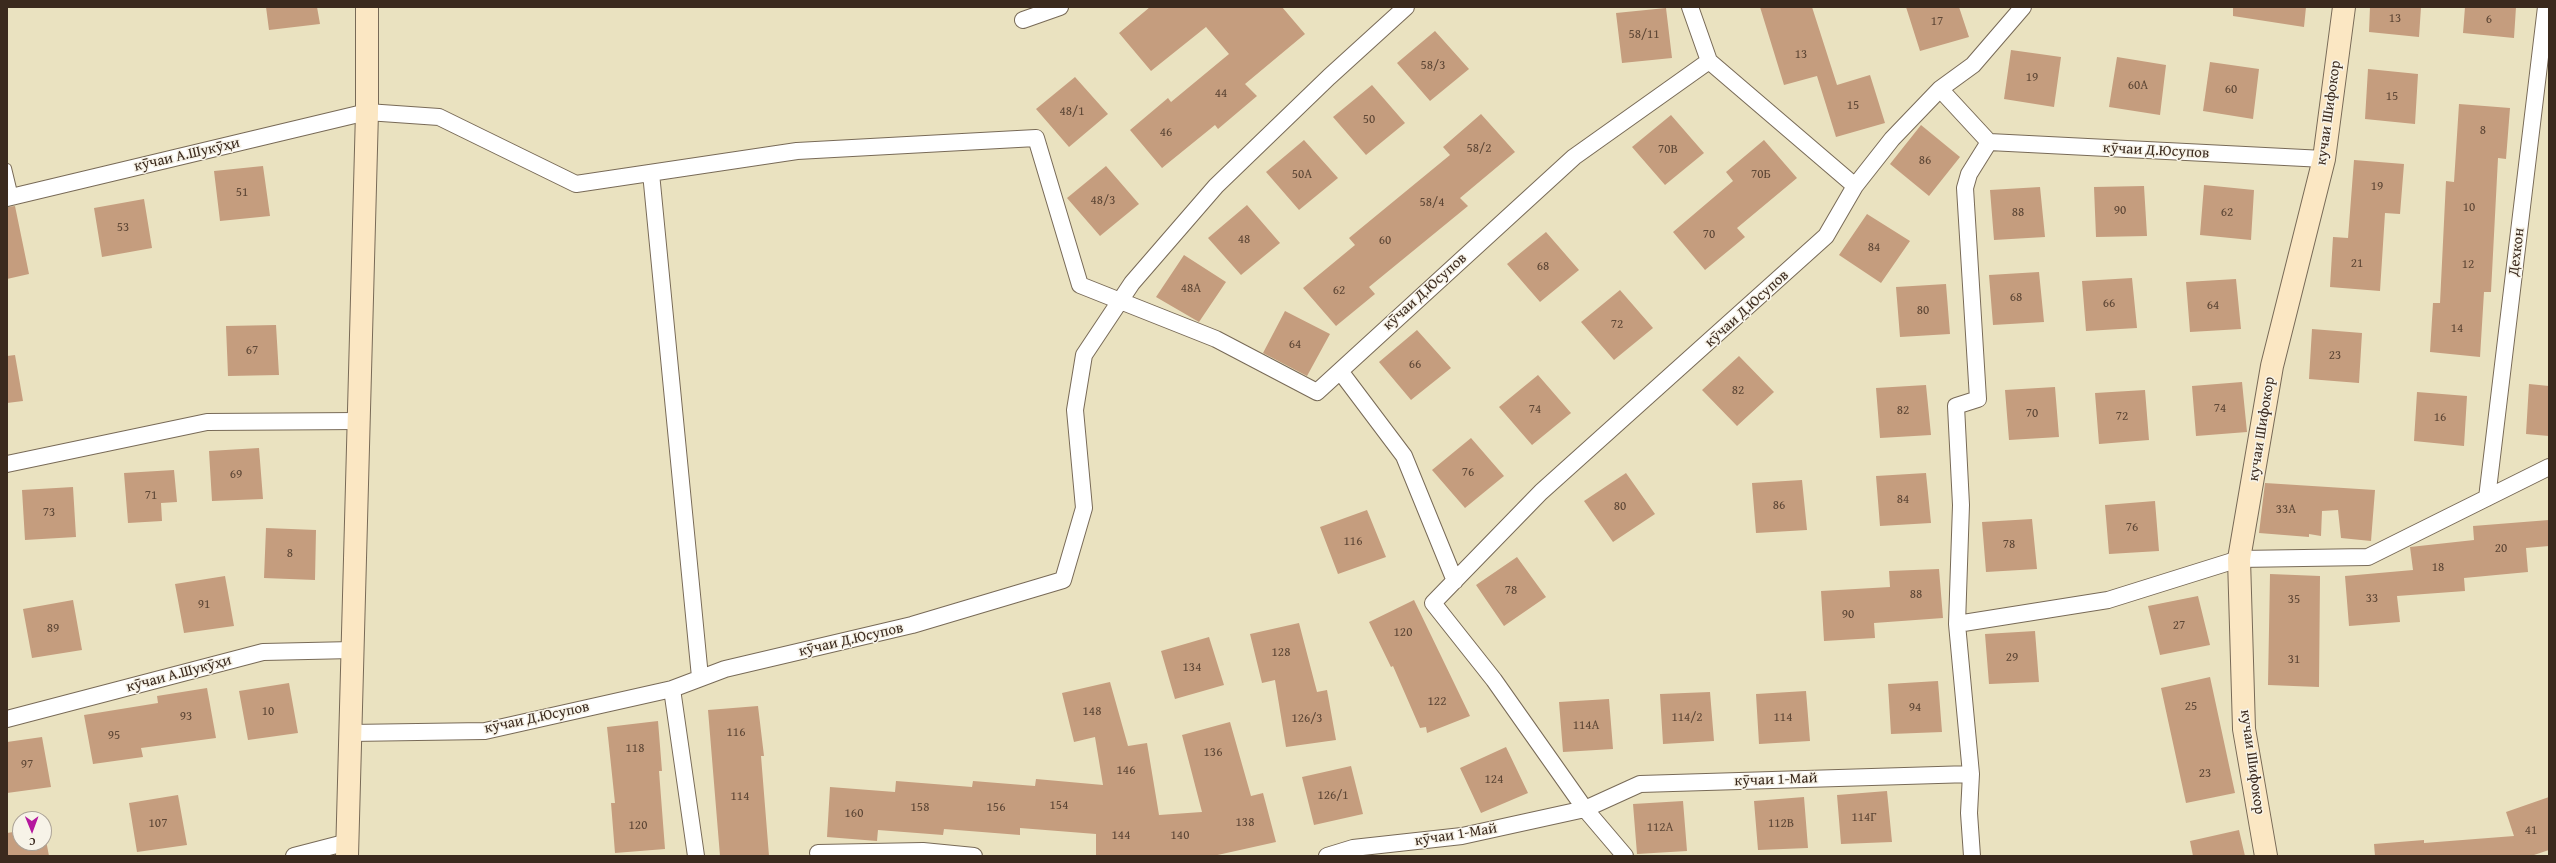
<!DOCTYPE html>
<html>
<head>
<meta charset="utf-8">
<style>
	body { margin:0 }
	#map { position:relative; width:2556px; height:863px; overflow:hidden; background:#eae2c0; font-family:"Gentium Book Plus",serif }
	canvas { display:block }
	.frame { position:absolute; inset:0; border:8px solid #3b2a1e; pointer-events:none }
	.north { position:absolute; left:12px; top:811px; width:40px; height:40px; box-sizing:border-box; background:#f7f3e8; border:1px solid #aca397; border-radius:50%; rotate:179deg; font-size:11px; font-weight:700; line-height:16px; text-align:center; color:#3b2a1e }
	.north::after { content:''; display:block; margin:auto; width:14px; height:18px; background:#b5179e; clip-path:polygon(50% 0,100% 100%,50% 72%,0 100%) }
</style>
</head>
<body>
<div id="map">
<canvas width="2556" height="863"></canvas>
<div class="frame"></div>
<div class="north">С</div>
</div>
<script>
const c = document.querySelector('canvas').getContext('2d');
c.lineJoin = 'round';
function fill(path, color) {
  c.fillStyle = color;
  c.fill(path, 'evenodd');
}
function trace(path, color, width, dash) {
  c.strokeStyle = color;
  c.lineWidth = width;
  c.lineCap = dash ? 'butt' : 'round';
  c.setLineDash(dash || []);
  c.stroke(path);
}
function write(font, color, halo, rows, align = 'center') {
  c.font = font + ' "Gentium Book Plus",serif';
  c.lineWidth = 3;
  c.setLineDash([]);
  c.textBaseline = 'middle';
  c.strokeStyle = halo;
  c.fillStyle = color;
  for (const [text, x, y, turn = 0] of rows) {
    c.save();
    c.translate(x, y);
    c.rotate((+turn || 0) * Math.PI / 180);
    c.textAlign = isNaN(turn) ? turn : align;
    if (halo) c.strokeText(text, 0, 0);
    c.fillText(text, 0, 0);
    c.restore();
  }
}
fill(new Path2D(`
	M266 7H317L320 24 269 30Z
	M1150 7H1282L1305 34 1245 84 1257 96 1218 129 1215 125 1162 168 1130 130 1168 98 1171 102 1229 54 1206 27 1151 71 1119 33Z
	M1760 7H1812L1837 85 1870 75 1885 123 1836 137 1817 76 1784 85Z
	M1906 7H1959L1969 37 1920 51Z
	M2233 7H2306L2304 27 2233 16Z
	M2370 7H2421L2419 37 2369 32Z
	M2465 7H2516L2514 38 2463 33Z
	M1666 8 1672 58 1622 63 1616 13Z
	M1435 31 1469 69 1430 101 1397 63Z
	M2011 50 2061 57 2054 107 2004 99Z
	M2117 57 2166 65 2160 115 2109 107Z
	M2210 62 2259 69 2253 119 2203 111Z
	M2368 69 2418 74 2415 124 2365 119Z
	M1075 77 1108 114 1069 147 1036 109Z
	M1372 85 1405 123 1366 155 1333 117Z
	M2459 104 2510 108 2506 159 2498 158 2491 292H2484L2480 357 2430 352 2433 303H2440L2446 181 2454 182Z
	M1481 114 1515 152 1460 198 1468 206 1369 287 1375 294 1336 326 1303 288 1355 245 1349 238 1450 155 1443 147Z
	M1671 115 1704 153 1665 185 1632 147Z
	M1921 125 1960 157 1929 196 1890 164Z
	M1304 140 1338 178 1299 210 1266 172Z
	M1764 140 1797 178 1737 228 1745 237 1705 270 1673 232 1733 181 1726 172Z
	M2354 160 2404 164 2400 214 2385 213 2380 291 2330 287 2333 237 2348 238Z
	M263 166 270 216 220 221 214 171Z
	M1106 166 1139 204 1100 236 1067 198Z
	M2204 185 2254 190 2251 240 2200 235Z
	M2144 186 2147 236 2096 237 2094 187Z
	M2040 187 2045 237 1994 240 1990 190Z
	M144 199 152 248 102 257 94 208Z
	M1247 205 1280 243 1241 275 1208 238Z
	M15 206 29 274 7 279V207Z
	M1867 214 1910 241 1881 283 1839 255Z
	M1546 232 1579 270 1540 302 1507 264Z
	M1184 255 1226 282 1199 322 1156 297Z
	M2039 272 2044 322 1993 325 1989 275Z
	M2132 278 2137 328 2086 331 2082 281Z
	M2236 279 2241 329 2190 332 2186 282Z
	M1946 284 1950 334 1900 337 1896 287Z
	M1620 290 1653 328 1614 360 1581 322Z
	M1285 311 1330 334 1307 376 1263 353Z
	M276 325 279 375 228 376 226 326Z
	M2312 329 2362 333 2359 383 2309 379Z
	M1417 330 1451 368 1411 400 1379 362Z
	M15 355 23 401 7 403V356Z
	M1739 356 1774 392 1737 426 1702 390Z
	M1538 375 1571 413 1532 445 1499 407Z
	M2242 382 2247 432 2196 436 2192 386Z
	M2529 384 2549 386V436L2526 434Z
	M1926 385 1931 435 1880 438 1876 388Z
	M2055 387 2059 437 2009 440 2005 390Z
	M2145 390 2149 440 2099 444 2095 393Z
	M2417 392 2467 396 2464 446 2414 441Z
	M1471 438 1504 476 1465 508 1432 470Z
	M259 448 263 499 212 501 209 451Z
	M174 470 177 502 161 503 162 521 128 523 124 473Z
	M1626 473 1655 514 1613 542 1584 501Z
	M1926 473 1931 523 1880 526 1876 476Z
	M1802 480 1807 530 1756 533 1752 483Z
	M2265 483 2375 490 2371 541 2341 538 2338 510 2322 511 2321 536 2309 534V537L2259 533Z
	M73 487 76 537 25 540 22 490Z
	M2155 501 2159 551 2109 554 2105 505Z
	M1367 510 1386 557 1338 574 1320 527Z
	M2032 519 2037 569 1986 572 1982 522Z
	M2549 520V546L2526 548 2528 572 2464 578 2465 591 2397 596 2400 622 2349 626 2345 576 2413 570 2410 547 2474 540 2473 526Z
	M266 528 316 530 315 580 264 578Z
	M1517 557 1546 597 1504 626 1476 585Z
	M1939 569 1943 618 1874 623 1875 638 1824 641 1821 591 1890 587 1889 571Z
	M2270 574 2320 576 2319 687 2268 685Z
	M225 576 234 626 184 633 175 584Z
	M2198 596 2210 645 2160 655 2148 606Z
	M73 600 82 650 32 658 23 609Z
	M1414 600 1470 716 1427 733 1426 727 1420 728 1393 666 1391 667 1369 622Z
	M1299 623 1317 692 1327 690 1336 740 1286 747 1275 680 1262 683 1250 634Z
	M2035 631 2039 682 1989 684 1985 634Z
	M1209 637 1224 685 1175 699 1161 651Z
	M2210 677 2235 793 2186 803 2161 688Z
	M1938 681 1942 732 1891 734 1888 684Z
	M1110 682 1128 746 1147 743 1159 815 1202 812 1182 735 1230 722 1251 796 1263 793 1276 842 1213 856H1096V834L1020 828V835L944 829 943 835 878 830 877 841 827 837 830 787 895 792 896 781 972 787 973 781 1035 786 1036 779 1103 785 1095 737 1074 742 1062 693Z
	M289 683 298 733 248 740 239 691Z
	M207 688 216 738 141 748 143 757 93 764 84 715 158 703 157 696Z
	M1806 691 1810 741 1759 744 1756 694Z
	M1710 692 1714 741 1663 744 1660 694Z
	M1609 699 1613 749 1563 752 1559 702Z
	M758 706 764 756H761L769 856H720L708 710Z
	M658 721 662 771H659L665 849 615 853 611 803H615L607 727Z
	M42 737 51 787 7 793V742Z
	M1506 747 1528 793 1481 813 1460 768Z
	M1351 766 1363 814 1314 825 1302 777Z
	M1887 791 1892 842 1841 844 1837 795Z
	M178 795 187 845 137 852 129 803Z
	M1804 797 1808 848 1758 850 1754 801Z
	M2549 797V850L2531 856H2375L2374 844 2424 840V843L2514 836 2506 812Z
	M1683 801 1687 851 1637 854 1633 804Z
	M44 830 49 856H7V833L20 831V843H44Z
	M2239 830 2245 856H2193L2190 841Z`), '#c59d7e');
const lane = new Path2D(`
	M7 168 14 197`);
const street = new Path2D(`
	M1690 7 1709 61 1855 186
	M1023 20 1060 7
	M1940 89 1989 142
	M651 173 700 677
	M7 198 367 112 439 117 576 184 797 151 1036 138 1080 285 1216 339 1317 392 1574 157 1709 61
	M1340 371 1404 456 1455 581
	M7 464 207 422 359 421
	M2487 498 2546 7
	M1957 624 2108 600 2239 559 2368 557 2549 467
	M672 689 696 856
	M7 719 263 652 353 650
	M350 733 485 731 672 689 725 669 912 625 1063 580 1084 508 1075 410 1084 355 1132 283 1216 186 1329 77 1406 7
	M818 853 923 851 974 856
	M294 856 348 842
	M1327 856 1353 848 1462 836 1585 809 1640 784 1971 774
	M1625 856 1585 809 1494 680 1433 603 1541 492 1826 236 1855 186 1892 139 1940 89 1973 65 2023 7
	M1972 856 1969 813 1971 774 1957 624 1961 505 1956 406 1978 399 1965 188 1969 174 1989 142 2324 159`);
const secondary = new Path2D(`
	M347 856 367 112V7
	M2266 856 2244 729 2239 559 2272 366 2324 159 2344 7`);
trace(lane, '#786a57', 10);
trace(street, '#786a57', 18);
trace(secondary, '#786a57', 24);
trace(lane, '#fff', 8);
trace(street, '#fff', 16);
trace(secondary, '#fbe7c3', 22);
write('13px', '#5e4736', null, [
	["13",2395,19],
	["6",2489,20],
	["17",1937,22],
	["58/11",1644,35],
	["13",1801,55],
	["58/3",1433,66],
	["19",2032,78],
	["60А",2138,86],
	["60",2231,90],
	["44",1221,94],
	["15",2392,97],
	["15",1853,106],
	["48/1",1072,112],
	["50",1369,120],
	["8",2483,131],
	["46",1166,133],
	["58/2",1479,149],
	["70В",1668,150],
	["86",1925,161],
	["50А",1302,175],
	["70Б",1761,175],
	["19",2377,187],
	["51",242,193],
	["48/3",1103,201],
	["58/4",1432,203],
	["10",2469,208],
	["90",2120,211],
	["88",2018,213],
	["62",2227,213],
	["53",123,228],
	["70",1709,235],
	["48",1244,240],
	["60",1385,241],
	["84",1874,248],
	["21",2357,264],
	["12",2468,265],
	["68",1543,267],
	["48А",1191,289],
	["62",1339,291],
	["68",2016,298],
	["66",2109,304],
	["64",2213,306],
	["80",1923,311],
	["72",1617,325],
	["14",2457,329],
	["64",1295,345],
	["67",252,351],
	["23",2335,356],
	["66",1415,365],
	["82",1738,391],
	["74",2220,409],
	["74",1535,410],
	["82",1903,411],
	["70",2032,414],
	["72",2122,417],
	["16",2440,418],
	["76",1468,473],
	["69",236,475],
	["71",151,496],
	["84",1903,500],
	["86",1779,506],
	["80",1620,507],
	["33А",2286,510],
	["73",49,513],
	["76",2132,528],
	["116",1353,542],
	["78",2009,545],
	["20",2501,549],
	["8",290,554],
	["18",2438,568],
	["78",1511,591],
	["88",1916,595],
	["33",2372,599],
	["35",2294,600],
	["91",204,605],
	["90",1848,615],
	["27",2179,626],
	["89",53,629],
	["120",1403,633],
	["128",1281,653],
	["29",2012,658],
	["31",2294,660],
	["134",1192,668],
	["122",1437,702],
	["25",2191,707],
	["94",1915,708],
	["10",268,712],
	["148",1092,712],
	["93",186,717],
	["114/2",1687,718],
	["114",1783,718],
	["126/3",1307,719],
	["114А",1586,726],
	["116",736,733],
	["95",114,736],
	["118",635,749],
	["136",1213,753],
	["97",27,765],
	["146",1126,771],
	["23",2205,774],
	["124",1494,780],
	["126/1",1333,796],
	["114",740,797],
	["154",1059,806],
	["158",920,808],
	["156",996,808],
	["160",854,814],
	["114Г",1864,818],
	["138",1245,823],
	["107",158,824],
	["112В",1781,824],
	["120",638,826],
	["112А",1660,828],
	["41",2531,831],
	["144",1121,836],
	["140",1180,836]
]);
write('15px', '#3b2a1e', '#f7f3e8', [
	["кучаи Шифокор",2329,113,-82],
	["кӯчаи Д.Юсупов",2156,151,3],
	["кӯчаи А.Шукӯҳи",187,155,-13],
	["Дехкон",2517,252,-83],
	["кӯчаи Д.Юсупов",1425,292,-42],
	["кӯчаи Д.Юсупов",1747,309,-42],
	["кучаи Шифокор",2262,429,-81],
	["кӯчаи Д.Юсупов",851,640,-13],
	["кӯчаи А.Шукӯҳи",179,674,-15],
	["кӯчаи Д.Юсупов",537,718,-12],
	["кучаи Шифокор",2252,762,82],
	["кӯчаи 1-Май",1776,780,-2],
	["кӯчаи 1-Май",1456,835,-9]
]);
</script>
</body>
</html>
